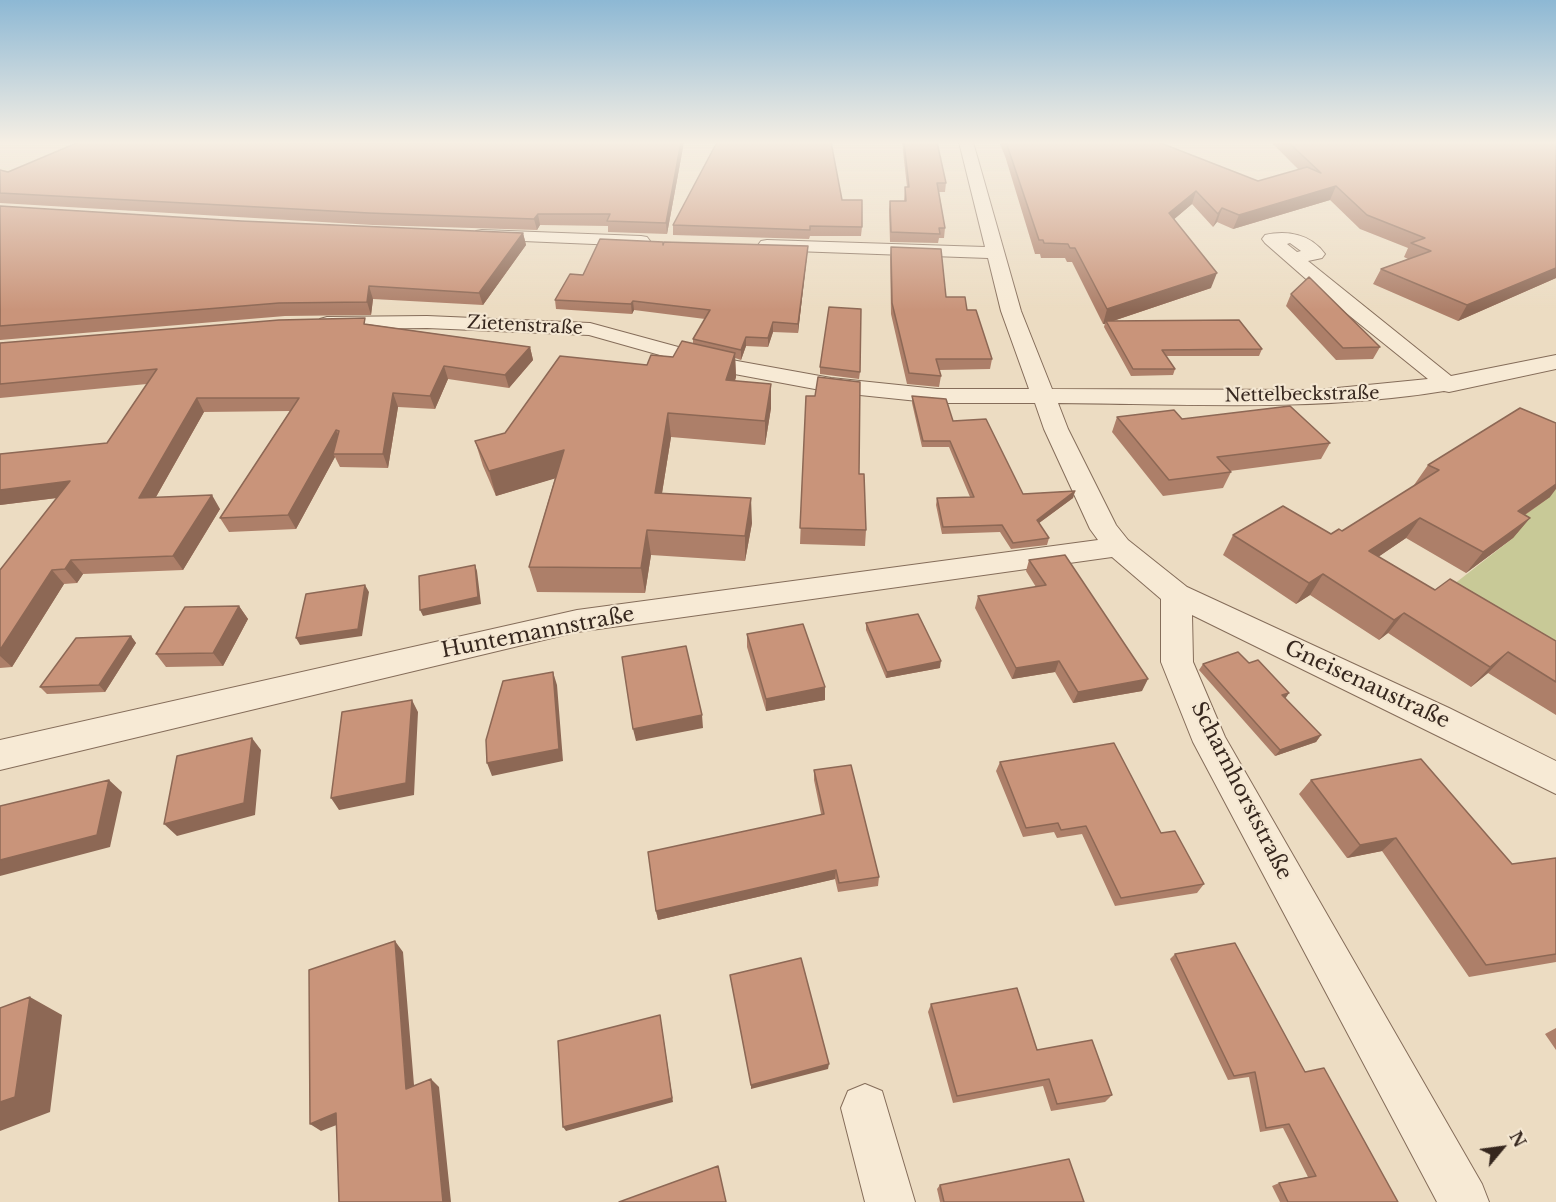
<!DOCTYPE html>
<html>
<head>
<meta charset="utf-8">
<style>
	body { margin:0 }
	#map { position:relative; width:1556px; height:1202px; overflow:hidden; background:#ecdcc2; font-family:"Libre Baskerville",serif }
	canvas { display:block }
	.north { position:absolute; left:1472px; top:1118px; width:60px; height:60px; -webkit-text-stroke:4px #f4e7d2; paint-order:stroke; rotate:61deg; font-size:16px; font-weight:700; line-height:24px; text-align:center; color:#36271e }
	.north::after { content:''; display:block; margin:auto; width:21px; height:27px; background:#36271e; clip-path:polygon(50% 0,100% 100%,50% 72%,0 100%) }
</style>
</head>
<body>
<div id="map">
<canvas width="1556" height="1202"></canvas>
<div class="north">N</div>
</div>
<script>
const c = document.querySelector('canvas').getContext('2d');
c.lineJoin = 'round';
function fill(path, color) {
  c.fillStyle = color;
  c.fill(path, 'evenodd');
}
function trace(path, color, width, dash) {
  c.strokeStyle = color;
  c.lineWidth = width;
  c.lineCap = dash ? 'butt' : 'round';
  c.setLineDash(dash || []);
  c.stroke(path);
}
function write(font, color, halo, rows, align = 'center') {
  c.font = font + ' "Libre Baskerville",serif';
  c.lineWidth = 4.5;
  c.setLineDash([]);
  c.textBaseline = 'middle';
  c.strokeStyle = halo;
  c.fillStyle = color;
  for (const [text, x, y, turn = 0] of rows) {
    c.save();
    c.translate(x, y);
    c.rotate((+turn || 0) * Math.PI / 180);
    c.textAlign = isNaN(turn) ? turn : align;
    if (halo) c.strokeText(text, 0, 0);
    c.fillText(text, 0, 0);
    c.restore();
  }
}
fill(new Path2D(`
	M1556 484V674L1426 606 1513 538 1501 531Z`), '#c8c997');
const minor = new Path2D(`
	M959 142H973L1021 311 1052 389 1317 390 1428 379 1330 300 1265 243 1262 239 1265 235C1287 230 1311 234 1325 254L1322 258 1308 261 1451 376 1556 355V369L1449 392 1444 391C1317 412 1186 404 1058 403L1068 429 1116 525 1128 540 1187 587 1449 708 1556 761V794L1192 615 1193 662 1225 737 1482 1184 1489 1202H1437L1193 742 1161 662V599L1112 557 577 632 0 770V740L577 610 1098 540 1090 529 1044 429 1035 403H937L831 392 713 370 589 335 427 328 327 329 320 327 317 323 320 319 327 317 427 316 590 323 715 357 831 378 937 389H1029L1001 311 988 258 767 250 761 249 758 245 761 241 767 240 985 247ZM1290 243 1301 251 1297 252 1287 244Z
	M482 230 641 236 647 237 650 241 647 245 641 246 476 239 473 235 476 231Z
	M865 1084 882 1091 915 1202H865L841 1108 848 1091Z`);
trace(minor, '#856d5a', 2);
fill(minor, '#f7ead5');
fill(new Path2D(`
	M373 142H684L667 234 608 232V226L540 225 537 230 373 225 0 203V170L8 172Z
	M902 142H937L946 183 945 192H939L945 228 944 238H939L938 243 890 242 889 210 890 201H904L905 187H907Z
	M999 142H1166L1161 143 1258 181 1299 170 1271 142H1556V278L1458 321 1373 284 1381 269 1408 259 1404 257 1408 248 1360 229 1330 200 1233 229 1217 222 1213 227 1192 204 1174 219 1211 288 1113 321 1262 349 1259 356H1166L1175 369 1173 375 1131 376 1104 327 1105 323 1103 324 1072 262H1067L1065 258H1041L1040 254H1035L1005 156Z
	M842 200 862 227 861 236H810L809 239 673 235V225Z
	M0 206 241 221 523 233 526 245 483 305 373 299 371 315 285 316 0 340Z
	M664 243 808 246 798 333 773 332 768 347 746 346 741 360 735 358 736 377 735 381 771 408 765 445 671 437 662 493 752 523 745 561 651 555 645 593 537 592 529 567 555 478 496 496 483 466 475 441 505 433 647 365 673 357 693 343V339L705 319 634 310 632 314 556 309 555 300 583 275Z
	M891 247 946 297 967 310 992 359 990 369 939 370 941 376 939 387 907 384 891 314 890 257Z
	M1291 294 1380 347 1373 359 1336 360 1286 306Z
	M367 324 530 347 533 360 509 388 448 379 435 409 398 407 388 468 340 467 335 457 296 529 229 532 220 518 290 411 204 412 156 497 220 509 183 570 83 574 77 583 64 584 12 667 0 668V570L57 498 0 505V454L107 443 147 384 0 398V343Z
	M820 367 860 372 859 379 820 374Z
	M806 396 859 474 866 530 865 546 800 544Z
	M912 396 953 421 1023 494 1075 491 1073 498 1039 523 1049 538 1047 545 1011 549 1000 532 942 534 936 505 937 498 970 497 949 447H922L912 403Z
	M1117 417 1182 419 1330 443 1321 459 1230 471 1231 472 1223 488 1163 496 1112 432Z
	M1428 465 1550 497 1525 515 1530 518 1513 538 1466 573 1406 538 1378 557 1435 590 1556 641V715L1488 673 1471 687 1388 633 1379 640 1310 595 1296 604 1223 555 1233 535 1331 534 1342 531 1415 486 1414 485Z
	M1029 560 1142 691 1073 703 1055 672 1012 679 975 608 978 596 1036 587 1026 571Z
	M239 606 248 619 223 666 166 667 156 654Z
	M866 623 940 668 886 678 866 630Z
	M747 634 825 700 766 711 747 647Z
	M131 636 136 643 105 692 47 694 40 687Z
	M1203 664 1285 699 1321 735 1316 742 1275 756 1199 670Z
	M1000 762 1161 833 1204 884 1197 893 1115 906 1082 834 1057 838 1054 832 1023 837 996 771Z
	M814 770 879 877 878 886 838 892 835 879 658 920 656 911 821 814 814 780Z
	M1311 780 1512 864 1556 858V962L1469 977 1382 851 1347 858 1299 794Z
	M1175 954 1305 1072 1398 1202H1280L1272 1186 1279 1183 1308 1177 1283 1128 1260 1132 1249 1077 1228 1080 1170 959Z
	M931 1004 1037 1050 1112 1095 1105 1102 1051 1111 1043 1086 953 1103 928 1012Z
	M1556 1028V1050L1545 1034Z
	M940 1185 1084 1202H940L937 1189Z`), '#ad7f69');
fill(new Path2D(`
	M681 142H684L667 234 666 223Z
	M1336 186 1330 200 1233 229 1239 215Z
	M1196 191 1192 204 1165 227 1169 213Z
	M1222 208 1217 222 1213 227 1218 214Z
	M538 214 540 225 537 230 534 219Z
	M523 233 526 245 483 305 479 293Z
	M808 246 807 255 798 333V324Z
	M1556 268V278L1458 321 1467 305Z
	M1217 273 1211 288 1107 323 1106 321 1105 324H1103L1107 309Z
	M369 286 373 299 371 315 367 302Z
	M633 301 634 310 632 314 631 304Z
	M773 322V332L768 347V338Z
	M746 337V346L741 360V350Z
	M530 347 533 360 509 388 505 375Z
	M735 353 736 377 727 404 726 380Z
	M444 366 448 379 435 409 430 396Z
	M771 384V408L765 445V421Z
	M393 393 398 407 388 468 383 454Z
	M197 398 204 412 148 511 139 498Z
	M668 413 671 437 658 518 655 493Z
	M336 430 342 443 333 454 335 457 296 529 288 515Z
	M564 450 570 474 496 496 489 471Z
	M70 481 80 495 0 505V490Z
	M1556 484V489L1550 497 1501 531 1518 511Z
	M1075 491 1073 498 1035 526 1037 520Z
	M212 495 220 509 183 570 173 556Z
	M751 498 752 523 745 561V536Z
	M1420 518 1406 538 1356 572 1369 551Z
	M1530 518 1513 538 1466 573 1483 552Z
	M647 530 651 555 645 593 641 568Z
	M71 560 83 574 77 583 65 569Z
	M475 565 477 571 481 604 423 616 420 610Z
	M52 570 64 584 12 667 0 656V650Z
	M1323 574 1310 595 1296 604 1309 583Z
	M365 585 369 592 362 636 300 645 296 638Z
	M239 606 248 619 223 666 213 653Z
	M1404 613 1388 633 1379 640 1394 620Z
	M131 636 136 643 105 692 99 685Z
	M1508 652 1488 673 1471 687 1490 667Z
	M941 661 940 668 886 678 887 672Z
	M1059 661 1055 672 1012 679 1016 668Z
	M553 672 557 685 563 761 492 776 487 763Z
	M1148 679 1142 691 1073 703 1078 692Z
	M825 687V700L766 711V699Z
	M1289 693 1285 699 1282 695Z
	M412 700 418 712 414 795 339 810 331 798Z
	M702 715 703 728 636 741 633 729Z
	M1321 735 1316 742 1275 756 1280 750Z
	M252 738 261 750 255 815 177 836 164 824Z
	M109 780 122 792 110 847 0 876V860Z
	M1396 838 1382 851 1347 858 1360 845Z
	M836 870 835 879 658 920 656 911Z
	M395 941 403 952 415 1097 406 1089Z
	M30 997 62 1015 50 1112 0 1131V1102Z
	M660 1015 673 1102 566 1131 563 1127Z
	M829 1064 828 1069 751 1089V1085Z
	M431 1079 439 1087 451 1202H443Z
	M336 1113 347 1121 321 1131 310 1124Z`), '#8d6855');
const building = new Path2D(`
	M79 142 367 143 681 142 666 223 607 221 610 214H538L534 219 369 213 0 193V170L8 172Z
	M717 142H831L842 200H862V227L810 226V230L673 225Z
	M904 142H937L946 183H937L945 228H939L940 234 891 232 890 201H906L905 187H909Z
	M1006 142H1158L1258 181 1307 167 1321 173 1288 142H1556V268L1467 305 1381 269 1431 251 1411 243 1425 238 1367 215 1336 186 1239 215 1222 208 1218 214 1196 191 1169 213 1217 273 1107 309 1075 248H1070L1068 244 1044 243 1043 240H1039Z
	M0 206 241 221 523 233 479 293 369 286 367 302 279 303 0 326Z
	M600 239 663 242V245L664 242 808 246 798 324 773 322 768 338 746 337 741 350 693 339 710 310 633 301 631 304 555 300 570 274 583 275Z
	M891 247 941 249 946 297H965L967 310H976L992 359H936L941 376 909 373 892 303Z
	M1309 277 1380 347 1343 348 1291 294Z
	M829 307 861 309 860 372 820 367Z
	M365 318 364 324 530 347 505 375 444 366 430 396 393 393 383 454H333L339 431 336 430 288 515 220 518 299 398H197L139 498 212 495 173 556 71 560 65 569 52 570 0 650V570L70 481 0 490V454L107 443 157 369 0 384V343L279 320Z
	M1239 320 1262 349 1162 350 1175 369H1133L1106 321Z
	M682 341 735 353 726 380 771 384 765 421 668 413 655 493 751 498 745 536 647 530 641 568 529 567 564 450 489 471 475 441 505 433 560 356 647 365 651 355 673 357Z
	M818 377 860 382 859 474H864L866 530 800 528 806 396H815Z
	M912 396 946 399 953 421 986 419 1023 494 1075 491 1037 520 1049 538 1013 543 1002 525 943 527 937 498 974 497 950 441H923Z
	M1290 406 1330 443 1217 457 1231 472 1169 480 1117 417 1174 410 1182 419Z
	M1520 408 1556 423V484L1518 511 1530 518 1483 552 1420 518 1369 551 1435 590 1450 579 1556 641V682L1508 652 1490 667 1404 613 1394 620 1323 574 1309 583 1233 535 1283 506 1331 534 1339 529 1342 531 1439 470 1428 465Z
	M1065 555 1148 679 1078 692 1059 661 1016 668 978 596 1046 585 1029 560Z
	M475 565 478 597 420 610 419 576Z
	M365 585 358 629 296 638 306 594Z
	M239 606 213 653 156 654 185 607Z
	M918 614 941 661 887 672 866 623Z
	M803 624 825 687 766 699 747 634Z
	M131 636 99 685 40 687 76 638Z
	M686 646 702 715 633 729 622 657Z
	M1238 652 1249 663 1258 660 1289 693 1282 695 1321 735 1280 750 1203 664Z
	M553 672 559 749 487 763 486 740 503 681Z
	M412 700 406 783 331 798 342 712Z
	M252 738 244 803 164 824 177 756Z
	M1114 743 1161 833 1175 831 1204 884 1121 898 1086 826 1061 830 1058 823 1026 828 1000 762Z
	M1421 759 1512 864 1556 858V954L1486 965 1396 838 1360 845 1311 780Z
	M851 765 879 877 839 883 836 870 656 911 648 852 824 814 814 770Z
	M109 780 97 835 0 860V806Z
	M395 941 406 1089 431 1079 443 1202H339L336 1113 310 1124 309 970Z
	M1235 943 1305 1072 1324 1068 1398 1202H1288L1279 1183 1316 1176 1289 1124 1266 1128 1255 1072 1234 1076 1175 954Z
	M801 958 829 1064 751 1085 730 975Z
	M1017 988 1037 1050 1092 1040 1112 1095 1057 1104 1049 1079 957 1096 931 1004Z
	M30 997 15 1097 0 1102V1008Z
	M660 1015 672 1098 563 1127 558 1041Z
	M1069 1159 1084 1202H944L940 1185Z
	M718 1166 726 1202H619Z`);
fill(building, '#c9947a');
trace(building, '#8d6855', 1.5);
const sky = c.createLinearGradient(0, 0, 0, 310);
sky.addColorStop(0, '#8db8d4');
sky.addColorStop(0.46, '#f6efe4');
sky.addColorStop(1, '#f6efe400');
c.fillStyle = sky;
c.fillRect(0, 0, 1556, 310);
write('18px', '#36271e', '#f4e7d2', [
	["Zietenstraße",525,326,3],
	["Nettelbeckstraße",1302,395,-1]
]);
write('21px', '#36271e', '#f4e7d2', [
	["Huntemannstraße",538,633,-11],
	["Gneisenaustraße",1367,685,25],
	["Scharnhorststraße",1241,791,63]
]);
</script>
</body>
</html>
